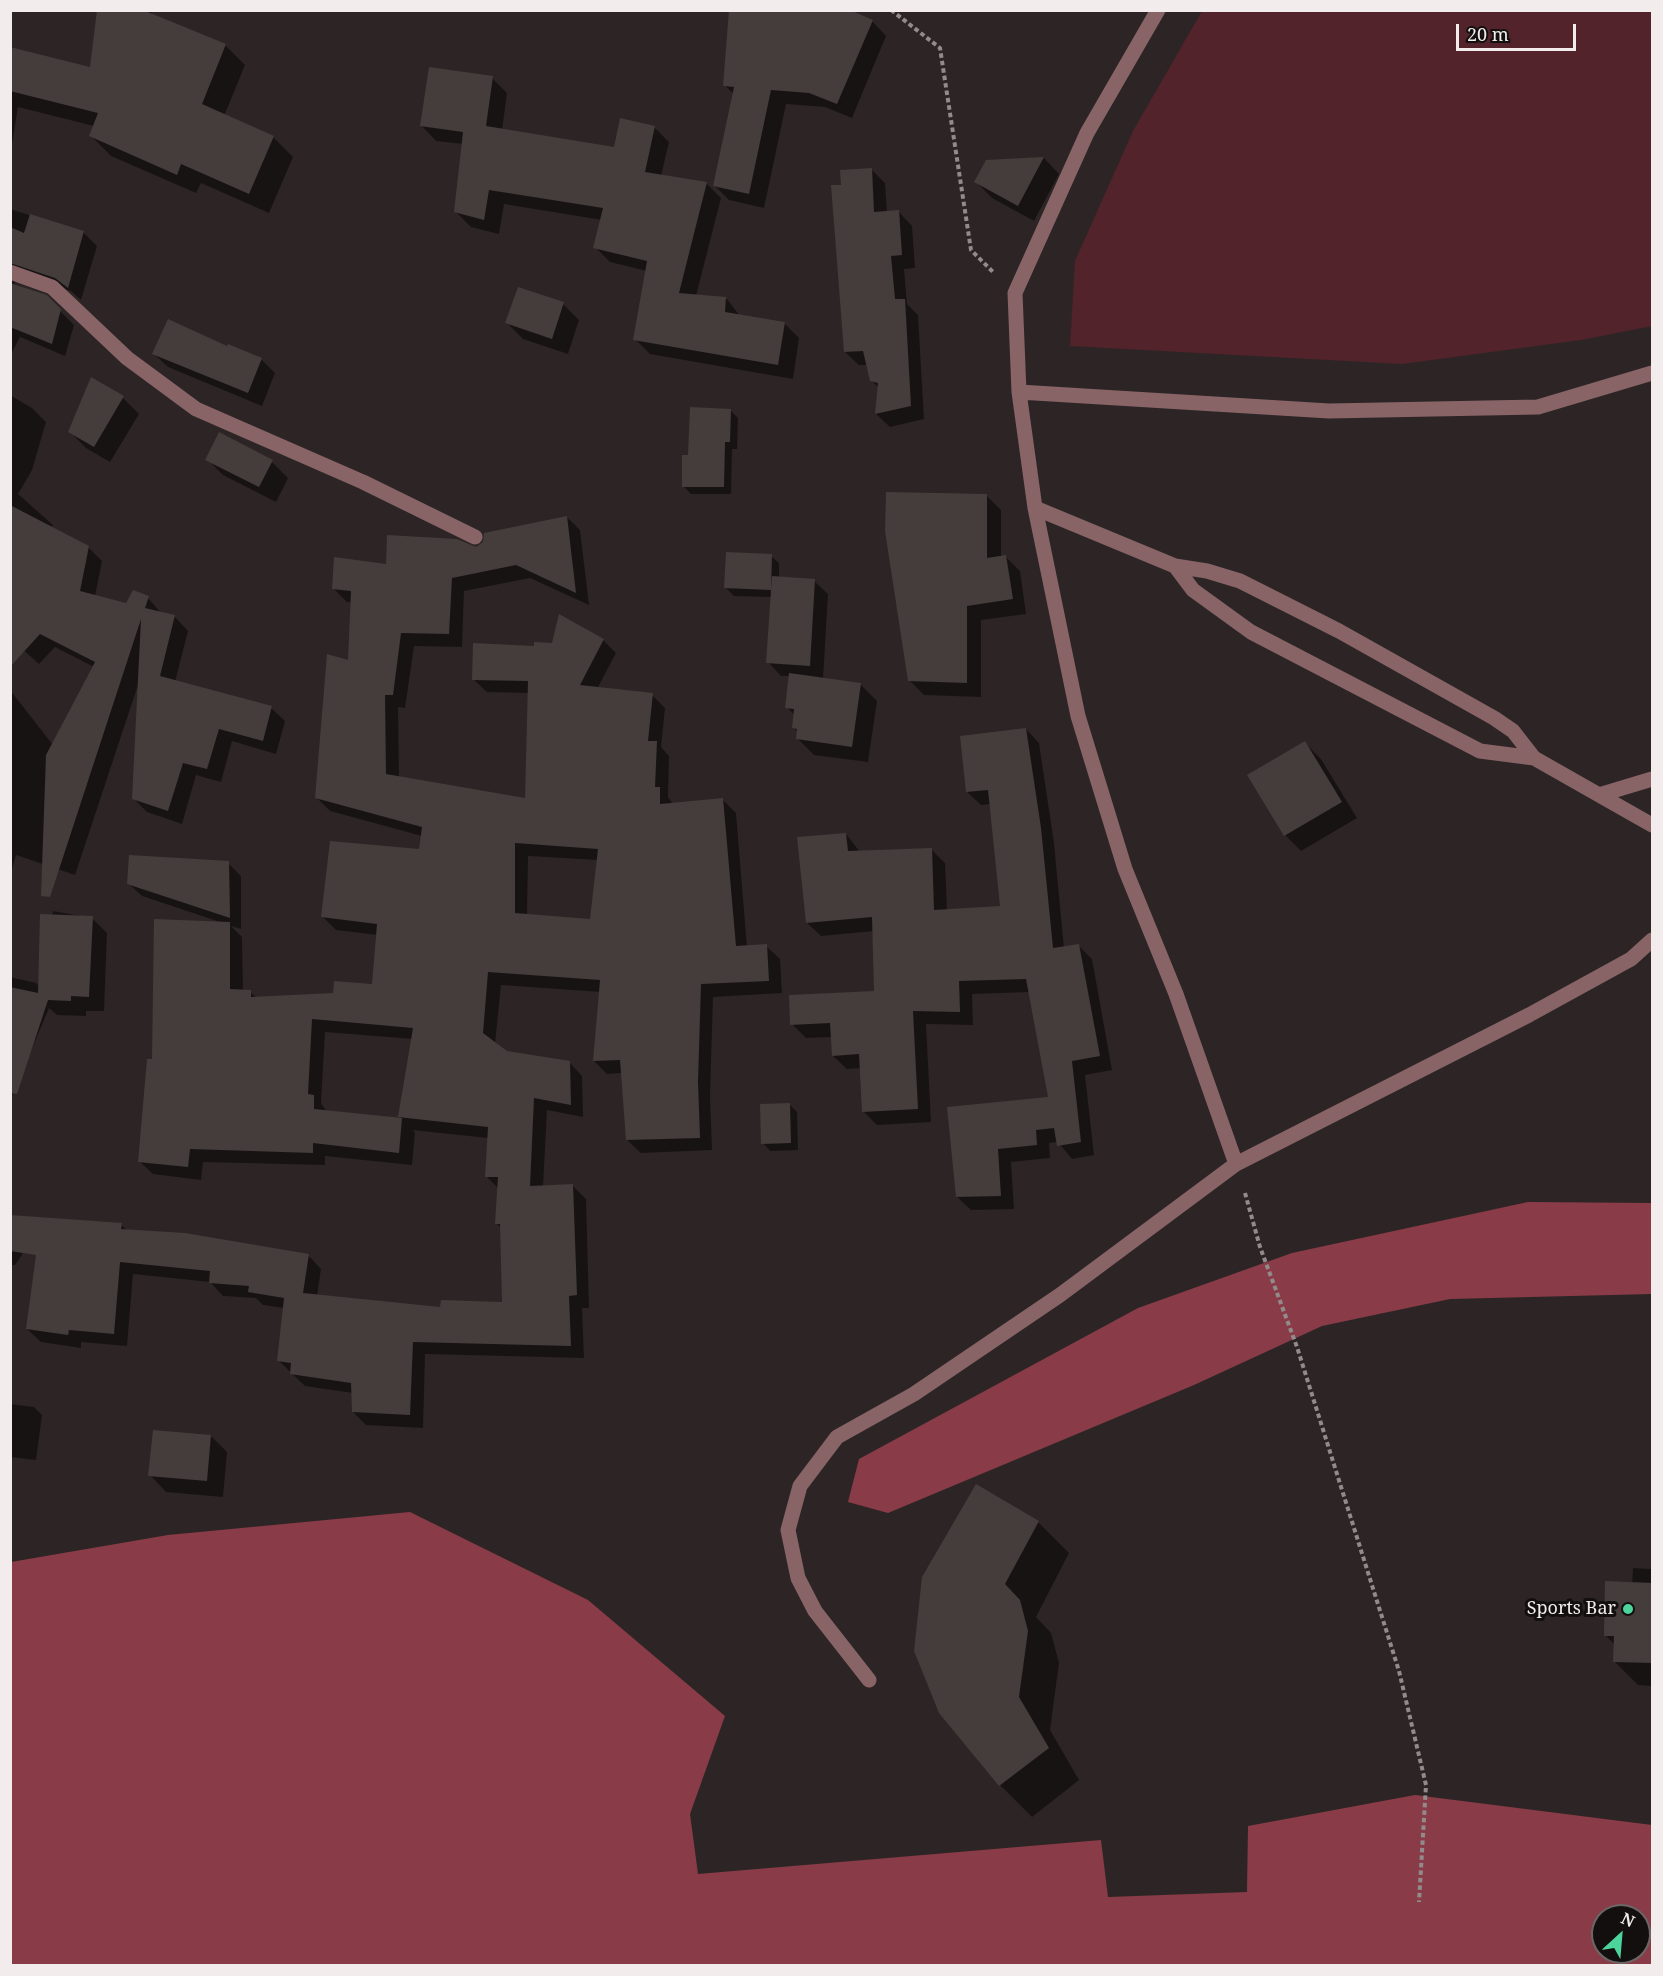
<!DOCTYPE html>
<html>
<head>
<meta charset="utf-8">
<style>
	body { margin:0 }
	#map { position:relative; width:1663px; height:1976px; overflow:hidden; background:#2d2525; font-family:"Noto Serif",serif }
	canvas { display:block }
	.frame { position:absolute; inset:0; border:12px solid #f2ecec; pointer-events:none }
	.north { position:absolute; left:1591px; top:1904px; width:60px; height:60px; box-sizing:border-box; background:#130f0f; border:2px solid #6c6767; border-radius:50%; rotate:26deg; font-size:16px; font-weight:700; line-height:24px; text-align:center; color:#f2ecec }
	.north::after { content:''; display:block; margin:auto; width:21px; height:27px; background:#4bd49b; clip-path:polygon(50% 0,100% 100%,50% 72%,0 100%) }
	.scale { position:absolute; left:1456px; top:24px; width:120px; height:27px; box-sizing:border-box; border:3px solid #f2ecec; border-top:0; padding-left:8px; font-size:18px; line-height:21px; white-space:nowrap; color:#f2ecec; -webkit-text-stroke:4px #130f0f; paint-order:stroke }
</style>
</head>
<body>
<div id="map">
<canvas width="1663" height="1976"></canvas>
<div class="frame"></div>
<div class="north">N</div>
<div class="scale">20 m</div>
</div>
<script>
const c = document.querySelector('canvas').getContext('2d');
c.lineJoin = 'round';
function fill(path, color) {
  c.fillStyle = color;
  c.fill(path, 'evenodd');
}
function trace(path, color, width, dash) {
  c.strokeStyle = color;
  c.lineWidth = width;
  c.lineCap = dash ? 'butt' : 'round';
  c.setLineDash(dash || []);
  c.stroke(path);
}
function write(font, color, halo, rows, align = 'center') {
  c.font = font + ' "Noto Serif",serif';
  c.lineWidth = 6;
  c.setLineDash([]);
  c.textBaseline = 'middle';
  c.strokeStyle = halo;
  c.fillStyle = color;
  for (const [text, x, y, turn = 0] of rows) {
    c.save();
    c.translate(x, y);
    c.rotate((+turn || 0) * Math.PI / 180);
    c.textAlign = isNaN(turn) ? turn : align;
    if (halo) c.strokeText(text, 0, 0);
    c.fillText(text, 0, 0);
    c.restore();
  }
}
fill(new Path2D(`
	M1202 11H1652V326L1581 340 1402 364 1070 346 1075 261 1133 131Z`), '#52232a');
fill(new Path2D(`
	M1528 1202 1652 1203V1294L1450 1299 1322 1326 1194 1385 888 1513 848 1502 859 1459 1138 1308 1292 1253Z
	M410 1512 588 1600 725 1716 690 1814 698 1874 1101 1840 1108 1897 1247 1892 1248 1826 1415 1795 1652 1825V1965H11V1562L168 1535ZM1603 1916H1639V1952H1603Z`), '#893c48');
fill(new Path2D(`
	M99 10H152L151 15 225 45 245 65 224 116 273 137 293 157 269 213 201 183 196 193 111 156 91 136 94 126 18 107 10 157V49L91 69Z
	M872 21 886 36 852 118 825 107 786 104 764 208 729 200 714 185 734 94 725 86Z
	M492 78 507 93 502 130 615 148 654 127 669 142 661 176 706 183 721 198 696 296 726 298 740 316 784 323 799 338 793 379 650 354 635 339 647 271 610 262 595 247 602 220 504 204 499 234 471 227 456 212 463 144 436 141 422 126Z
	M1044 158 1059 174 1034 221 992 198 976 182 987 162Z
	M871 169 885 183 887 213 899 212 912 226 915 268 904 269 907 304 918 315 924 419 890 427 876 414 879 388 871 380 867 365H859L845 352 842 186Z
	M10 209 83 232 97 246 81 300 71 291 28 276 18 278 14 284 46 297 74 325 65 356 20 337 10 356Z
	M563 304 579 320 568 354 523 339 507 323Z
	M227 348 261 359 275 373 262 406 168 367 154 354Z
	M10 395 32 408 46 422 32 470 18 494 53 525 51 528 88 547 102 561 95 596 126 604 148 598 161 613 175 617 188 631 175 682 271 708 285 721 276 754 232 741 221 782 196 775 182 824 147 812 133 798 139 682 75 875 16 855 10 876V690L53 745 94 667 55 647 39 664 10 638Z
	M123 398 139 414 110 462 86 448 70 432Z
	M730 410 738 418 737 449H732L731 494H691L683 486 690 457Z
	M220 435 272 462 288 478 276 502 223 475 207 459Z
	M987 496 1001 510V557H1006L1020 571 1026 614 981 620V697L924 695 909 680Z
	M567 517 580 530 589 605 530 578 464 591 462 647 414 646 405 708 398 707 399 778 526 799 529 693 487 692 473 679 535 648 603 640 616 653 597 689 652 695 665 708 661 747 669 756 668 797 673 804 723 800 736 813 747 947 766 946 780 959 782 993 713 997 710 1096 712 1150 641 1153 627 1140 622 1073 607 1074 594 1061 601 992 501 985 495 1044 506 1052 569 1062 582 1076 583 1117 547 1110 543 1187 573 1186 586 1199 589 1308H582L584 1358 425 1354 423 1428 366 1425 353 1412V1393L305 1386 279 1361 284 1308 263 1305 256 1298 223 1296 210 1282 133 1274 127 1346 81 1342V1348L41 1342 27 1329 121 1225 128 1231 308 1255 321 1269 317 1296 442 1308 504 1304 501 1228 497 1224 499 1189 486 1176 488 1138 412 1130 415 1132 412 1165 325 1156V1165L203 1162 201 1180 153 1174 139 1161 153 1060 220 922 142 896 129 884 228 863 241 876V929L231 926 242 937 243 991 250 992 257 998 334 994 374 986 378 935 336 930 323 917 420 850 422 836 330 811 317 798 350 661 352 602H347L333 588 388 565 476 548ZM528 856 598 860 591 921 527 916ZM325 1032 413 1039 399 1117 402 1119 327 1112 321 1103Z
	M771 556 779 563V578L814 581 828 594 823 679 861 685 877 701 868 762 814 755 798 739 799 733 794 728 795 716 787 707 790 676H781L768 662 772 597 734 596 726 588Z
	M1026 729 1039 743 1054 843 1064 948 1078 945 1092 959 1112 1070 1085 1075 1094 1155 1072 1159 1058 1142 1049 1143 1050 1158 1011 1162 1014 1209 971 1210 957 1197 948 1108 1050 1099 1030 992 972 994 973 1025 926 1024 931 1122 877 1125 864 1112 862 1068 847 1069 833 1056 832 1037 806 1038 792 1024 876 993 874 931 821 936 807 923 846 834 860 852 931 849 945 863 947 910 1002 907 991 804 981 805 967 792Z
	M1305 743 1321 759 1357 818 1301 851 1285 835Z
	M53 911 92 918 107 933 104 1011H86V1016L57 1015 49 1008 10 1101V977L36 983 43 989Z
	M789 1104 797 1112 798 1150 770 1151 763 1143Z
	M10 1223 32 1240 15 1265H10Z
	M10 1404 34 1407 42 1415 36 1460 10 1457Z
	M211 1436 227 1452 223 1497 166 1492 150 1475Z
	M1038 1522 1069 1553 1036 1617 1051 1633 1059 1663 1050 1730 1079 1780 1032 1817 1000 1785 940 1713 915 1651Z
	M1633 1568 1652 1569V1686L1638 1685 1614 1661 1615 1645 1605 1635 1632 1584Z`), '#0007');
fill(new Path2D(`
	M97 10H143L226 44 202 104 274 136 249 194 181 164 177 175 89 136 98 113 10 91V47L90 67Z
	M729 10H850L873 20 837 104 809 93 771 90 749 194 713 186 734 87 723 86Z
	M429 67 493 76 486 126 614 147 620 118 655 126 645 172 707 182 679 293 726 297 725 312 785 322 778 365 633 340 647 261 593 248 603 208 489 190 484 220 454 212 463 132 420 126Z
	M1044 157 1018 206 974 182 986 160Z
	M872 168 874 212 899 210 902 255 891 256 895 299H905L911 406 875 414 878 383 870 381 863 351 844 352 831 185H841L840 170Z
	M30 214 84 231 68 288 55 278 10 263V227L24 233Z
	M10 283 47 295 61 309 52 344 10 327Z
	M518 287 564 302 552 339 505 323Z
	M168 319 227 346 228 344 262 358 248 393 152 354Z
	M91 377 124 396 94 447 68 432Z
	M690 407 731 409 730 442H725L724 487H682V455H688Z
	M219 432 273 460 259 487 205 460Z
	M886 492 987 494V558L1006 555 1013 599 967 606V683L908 681 885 531Z
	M10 505 89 546 80 591 126 603 133 590 149 596 145 608 175 615 160 676 272 706 263 741 219 729 207 769 183 763 168 811 132 799 141 619 50 897 41 896 46 755 95 662 40 634 10 667Z
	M567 516 576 593 516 565 452 578 449 634 401 633 393 695H385L386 774 525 798 528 681 472 680 473 643 534 646V642L552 643 559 614 604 639 580 685 653 693 648 741H657L655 787H660V804L723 798 736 946 767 944 769 981 701 984 698 1082 700 1138 626 1140 620 1060 593 1061 600 980 488 972 483 1033 507 1051 570 1061 571 1105 534 1098 530 1186 573 1184 577 1295 569 1296 571 1346 413 1342 410 1415 352 1412 351 1383 290 1374 291 1363 277 1361 284 1298 248 1292 249 1286 209 1283 210 1271 120 1262 114 1334 69 1330 68 1335 26 1329 36 1255 10 1251V1215L122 1223 121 1229 185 1233 309 1254 303 1293 440 1307 441 1300 502 1302 500 1224H495L498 1177H485L488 1127 398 1117 413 1028 312 1019 308 1094 314 1095V1109L402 1118 399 1153 313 1143V1153L190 1149 188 1167 138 1162 147 1059H152L154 919 230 922V989L251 990V997L333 993 334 981 372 984 377 924 321 917 330 841 419 849 422 827 315 798 327 654 348 660 351 591 332 589 334 557 386 564 387 535 457 539 476 547 483 542 484 533ZM515 843 598 849 590 919 515 913Z
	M726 552 772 554 771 590 724 588Z
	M772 576 815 579 810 666 766 663Z
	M789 673 861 683 852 747 796 739 797 729 792 728 794 709 785 708Z
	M1026 728 1041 828 1053 948 1079 944 1100 1056 1072 1061 1081 1142 1057 1146 1054 1128 1036 1130 1037 1145 998 1149 1001 1196 956 1197 947 1107 1048 1097 1026 979 959 981 960 1012 913 1011 918 1109 862 1112 859 1054 832 1056 830 1023 790 1025 789 995 874 991 872 917 806 923 797 837 846 833 848 851 932 848 934 910 1000 906 988 790 966 792 960 736Z
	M1305 741 1342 802 1284 836 1247 775Z
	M129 855 229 861 230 918 127 884Z
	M40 914 93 916 89 997 71 996V1001L48 1000 17 1094 10 1093V987L38 993Z
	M790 1103 791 1143 761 1144 760 1104Z
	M153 1430 211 1435 207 1481 148 1476Z
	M976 1484 1039 1521 1005 1584 1020 1600 1028 1631 1019 1697 1049 1748 999 1786 939 1713 914 1651 922 1577Z
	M1605 1581 1653 1583V1663L1613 1662 1614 1636H1604Z`), '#453c3c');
trace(new Path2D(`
	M891 10 940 48 971 250 993 272
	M1245 1193 1260 1247 1297 1347 1399 1671 1426 1785 1419 1902`), '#928b8b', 4, [4.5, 3]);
trace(new Path2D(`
	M1158 10 1087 133 1015 293 1019 392 1035 508 1078 716 1125 869 1176 994 1236 1164
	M10 272 52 287 127 358 196 409 363 482 475 537
	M1019 392 1329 411 1538 407 1652 373
	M1035 508 1175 566 1207 571 1240 581 1339 631 1494 718 1513 731 1534 758 1652 825
	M1175 566 1193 590 1251 632 1480 751 1534 758
	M1599 795 1652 779
	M869 1680 815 1611 798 1578 788 1530 800 1486 837 1437 914 1394 1060 1295 1236 1164 1529 1015 1631 959 1652 940`), '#886467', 15);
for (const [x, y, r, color] of [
	[1628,1609,6,"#4bd49b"]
]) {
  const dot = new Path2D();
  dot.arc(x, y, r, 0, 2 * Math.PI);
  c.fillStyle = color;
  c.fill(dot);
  trace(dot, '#130f0f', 2);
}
write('18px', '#f2ecec', '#130f0f', [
	["Sports Bar",1616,1609]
], 'right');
</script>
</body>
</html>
